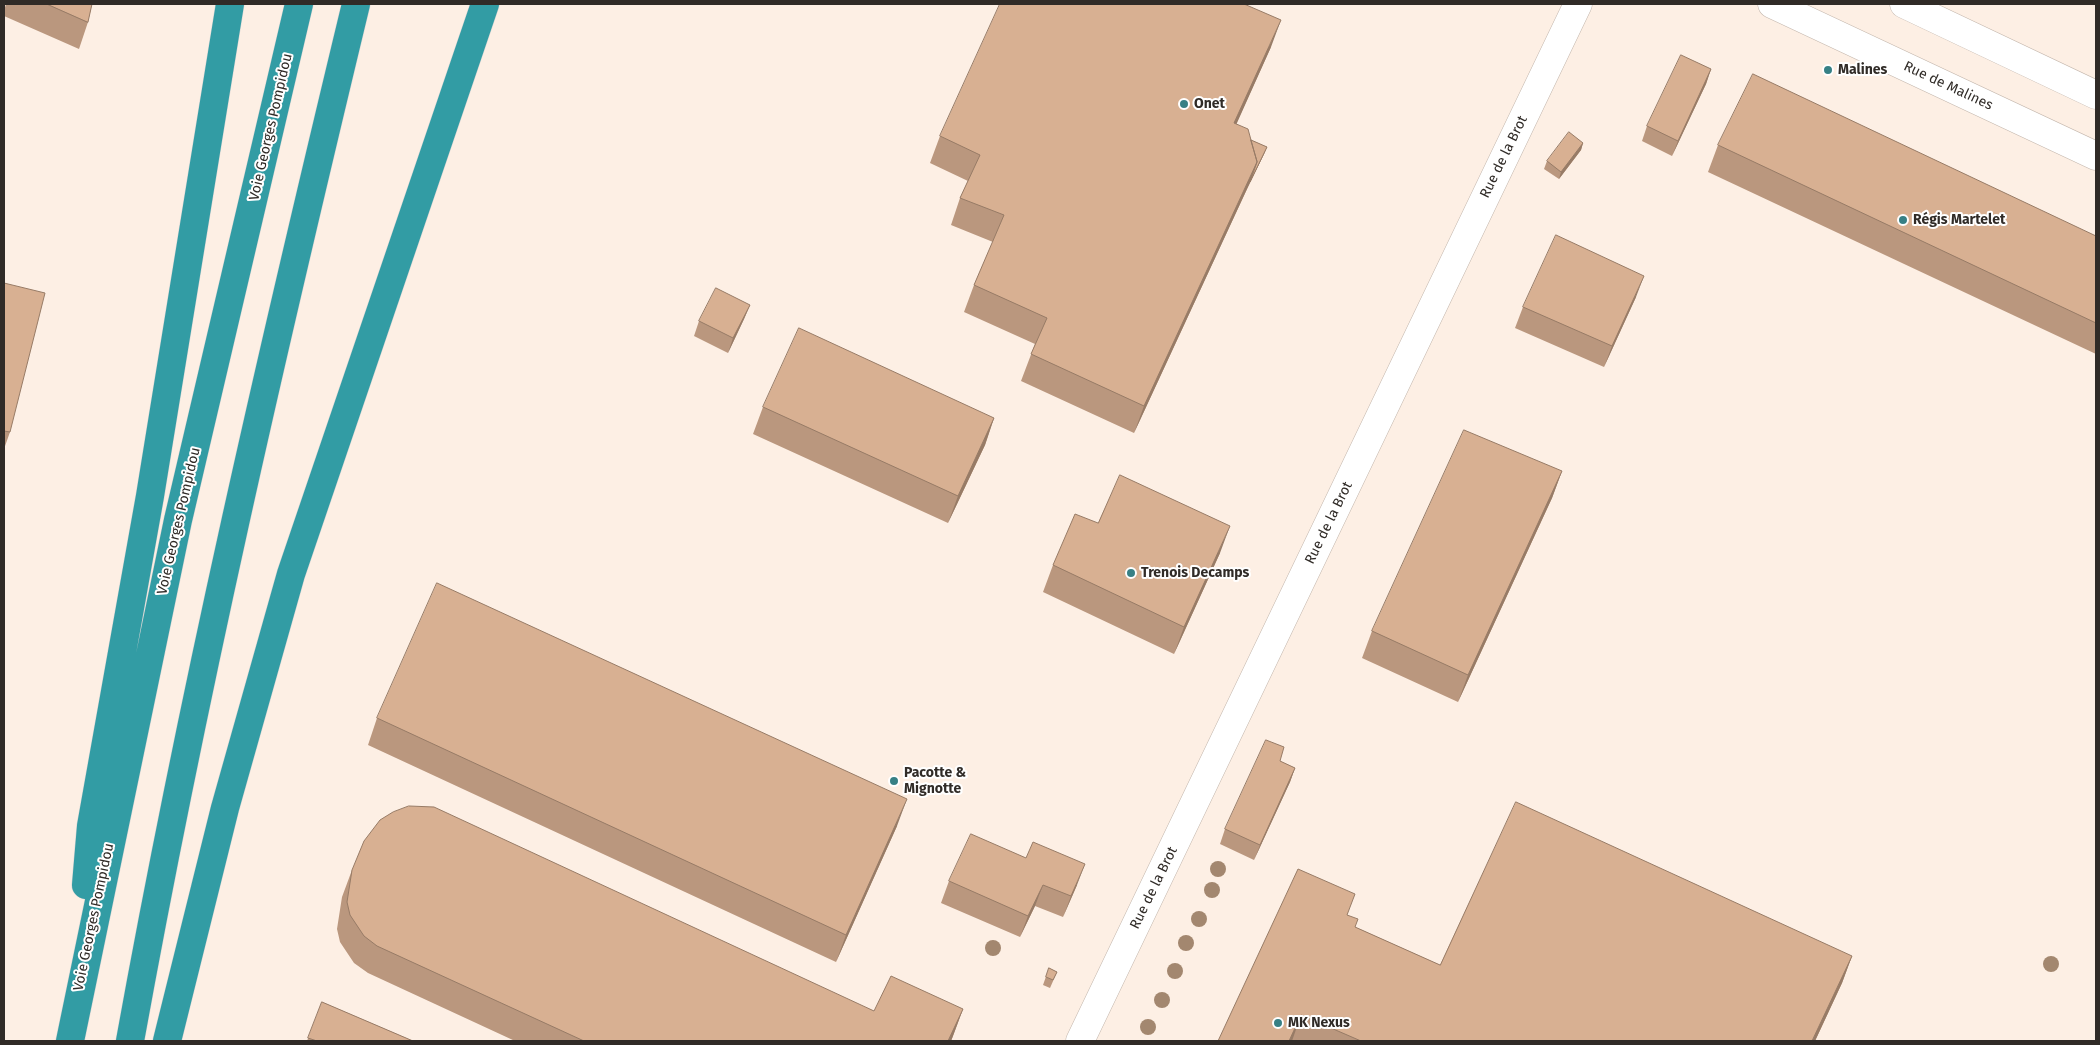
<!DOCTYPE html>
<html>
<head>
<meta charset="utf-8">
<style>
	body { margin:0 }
	#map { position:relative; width:2100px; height:1045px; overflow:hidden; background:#fdefe4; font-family:"Fira Sans",sans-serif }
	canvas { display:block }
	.frame { position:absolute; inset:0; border:5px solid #302b27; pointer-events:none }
</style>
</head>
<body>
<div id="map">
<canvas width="2100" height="1045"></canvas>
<div class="frame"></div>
</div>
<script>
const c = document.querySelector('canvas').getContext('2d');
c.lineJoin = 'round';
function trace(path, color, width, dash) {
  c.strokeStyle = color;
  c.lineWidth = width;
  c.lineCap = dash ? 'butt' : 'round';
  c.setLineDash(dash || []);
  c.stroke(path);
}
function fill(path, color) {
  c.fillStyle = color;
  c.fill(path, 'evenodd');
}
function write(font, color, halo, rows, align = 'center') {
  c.font = font + ' "Fira Sans",sans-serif';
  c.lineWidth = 4;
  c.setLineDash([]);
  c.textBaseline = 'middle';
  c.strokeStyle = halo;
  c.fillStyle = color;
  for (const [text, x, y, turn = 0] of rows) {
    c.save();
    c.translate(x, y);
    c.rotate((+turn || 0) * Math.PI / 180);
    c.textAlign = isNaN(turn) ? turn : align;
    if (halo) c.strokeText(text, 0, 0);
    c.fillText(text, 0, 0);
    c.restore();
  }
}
const street = new Path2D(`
	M1772 4 2096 156
	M1904 4 2096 95
	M1080 1041 1578 4`);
const highway = new Path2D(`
	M86 885 91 826 150 496 230 4
	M70 1041 178 520 299 4
	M130 1041C193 693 273 348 356 4
	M167 1041 225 808 291 574 485 4`);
trace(street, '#c3b6ac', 29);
trace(highway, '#d6d5d4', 29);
trace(street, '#fff', 28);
trace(highway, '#329ca4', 28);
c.fillStyle = '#a3876f';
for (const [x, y] of [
	[1218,869],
	[1212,890],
	[1199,919],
	[1186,943],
	[993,948],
	[2051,964],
	[1175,971],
	[1162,1000],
	[1148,1027]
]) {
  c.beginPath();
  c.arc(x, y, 8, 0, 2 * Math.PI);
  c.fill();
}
fill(new Path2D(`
	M6 4H92L88 22 79 49 4 16V11Z
	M1271 47 1236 124 1251 140 1267 147 1264 154 1247 189 1134 433 1021 381 1035 344 964 312 974 285 993 242 951 225 960 198 968 181 930 163 940 136Z
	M1711 69 1706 84 1672 156 1642 141 1647 126Z
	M1583 143 1581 150 1559 179 1544 169 1547 161Z
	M1718 145 2096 236V354L1708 172Z
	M4 283 10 432 4 449Z
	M1636 297 1604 367 1515 328 1523 307Z
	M750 305 744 319 728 353 694 336 699 321Z
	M763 407 994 418 985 445 948 523 753 434Z
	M1562 471 1552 498 1458 702 1362 658 1372 631Z
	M1098 523 1220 553 1174 654 1043 592 1053 565Z
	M377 718 897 826 836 962 368 745Z
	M1280 761 1295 768 1290 782 1254 860 1220 844 1225 829Z
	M352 870 874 1011 963 1009 951 1041H515L368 973 354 963 340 942 337 929 342 897Z
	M949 881 1077 885 1063 917 1035 906 1020 937 941 903Z
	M1347 915 1355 927 1440 965 1852 956 1842 983 1815 1041H1218Z
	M1049 968 1057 972 1050 988 1043 985Z
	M322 1002 413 1041H307Z`), '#ba977e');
fill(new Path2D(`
	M1281 20 1271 47 1228 143 1234 123Z
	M1711 69 1706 84 1672 156 1678 141Z
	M1583 143 1581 150 1559 179 1561 172Z
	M1267 147 1264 154 1247 189 1134 433 1144 406 1257 162Z
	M1644 276 1636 297 1604 367 1612 346Z
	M750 305 744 319 728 353 733 338Z
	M994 418 985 445 948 523 958 496Z
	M1562 471 1552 498 1458 702 1468 675Z
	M1230 526 1220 553 1174 654 1184 627Z
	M1295 768 1290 782 1254 860 1260 845Z
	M907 799 897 826 836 962 846 935Z
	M1085 864 1077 885 1063 917 1071 896Z
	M1043 885 1035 906 1020 937 1028 916Z
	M1852 956 1842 983 1815 1041H1812Z
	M963 1009 953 1036 951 1041H948Z
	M1301 1015 1292 1041H1289Z`), '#977b66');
const building = new Path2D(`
	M47 4H92L88 22Z
	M1000 4H1244L1281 20 1234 123 1248 129 1257 162 1144 406 1031 354 1047 318 974 285 1004 215 960 198 980 155 940 136Z
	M1681 55 1711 69 1678 141 1647 126Z
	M1753 74 2096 236V323L1718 145Z
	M1569 132 1583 143 1561 172 1547 161Z
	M1251 140 1267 147 1250 182 1257 162Z
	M1556 235 1644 276 1612 346 1523 307Z
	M4 283 45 293 10 432 4 431Z
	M716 288 750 305 733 338 699 321Z
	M799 328 994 418 958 496 763 407Z
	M1464 430 1562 471 1468 675 1372 631Z
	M1120 475 1230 526 1184 627 1053 565 1075 514 1098 523Z
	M437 583 907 799 846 935 377 718Z
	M1266 740 1284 747 1280 761 1295 768 1260 845 1225 829Z
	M1516 802 1852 956 1812 1041H1361L1301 1015 1289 1041H1218L1298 869 1355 894 1347 915 1358 919 1355 927 1440 965Z
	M409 806 434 807 874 1011 891 976 963 1009 948 1041H584L377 946 364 936 350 915 347 902 352 870 364 841 380 820 393 812Z
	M971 834 1026 858 1033 842 1085 864 1071 896 1043 885 1028 916 949 881Z
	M1049 968 1057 972 1053 980 1046 977Z
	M322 1002 413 1041H317L308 1038Z`);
fill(building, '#d8b092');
trace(building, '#977b66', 1);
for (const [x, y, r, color] of [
	[1828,70,5,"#378085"],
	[1184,104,5,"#378085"],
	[1903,220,5,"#378085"],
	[1131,573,5,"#378085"],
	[894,781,5,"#378085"],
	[1278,1023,5,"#378085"]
]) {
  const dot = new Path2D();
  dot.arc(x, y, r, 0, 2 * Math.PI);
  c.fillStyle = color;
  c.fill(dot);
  trace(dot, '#fff', 2);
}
write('bold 14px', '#302b27', '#fff', [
	["Malines",1838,70],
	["Onet",1194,104],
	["Régis Martelet",1913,220],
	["Trenois Decamps",1141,573],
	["Pacotte &",904,773],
	["Mignotte",904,789],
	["MK Nexus",1288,1023]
], 'left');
write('14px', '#302b27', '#fff', [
	["Rue de Malines",1948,86,25],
	["Voie Georges Pompidou",271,127,-77],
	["Rue de la Brot",1504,157,-64],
	["Voie Georges Pompidou",179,521,-77],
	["Rue de la Brot",1329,523,-64],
	["Rue de la Brot",1154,888,-64],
	["Voie Georges Pompidou",94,917,-78]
]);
</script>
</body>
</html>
